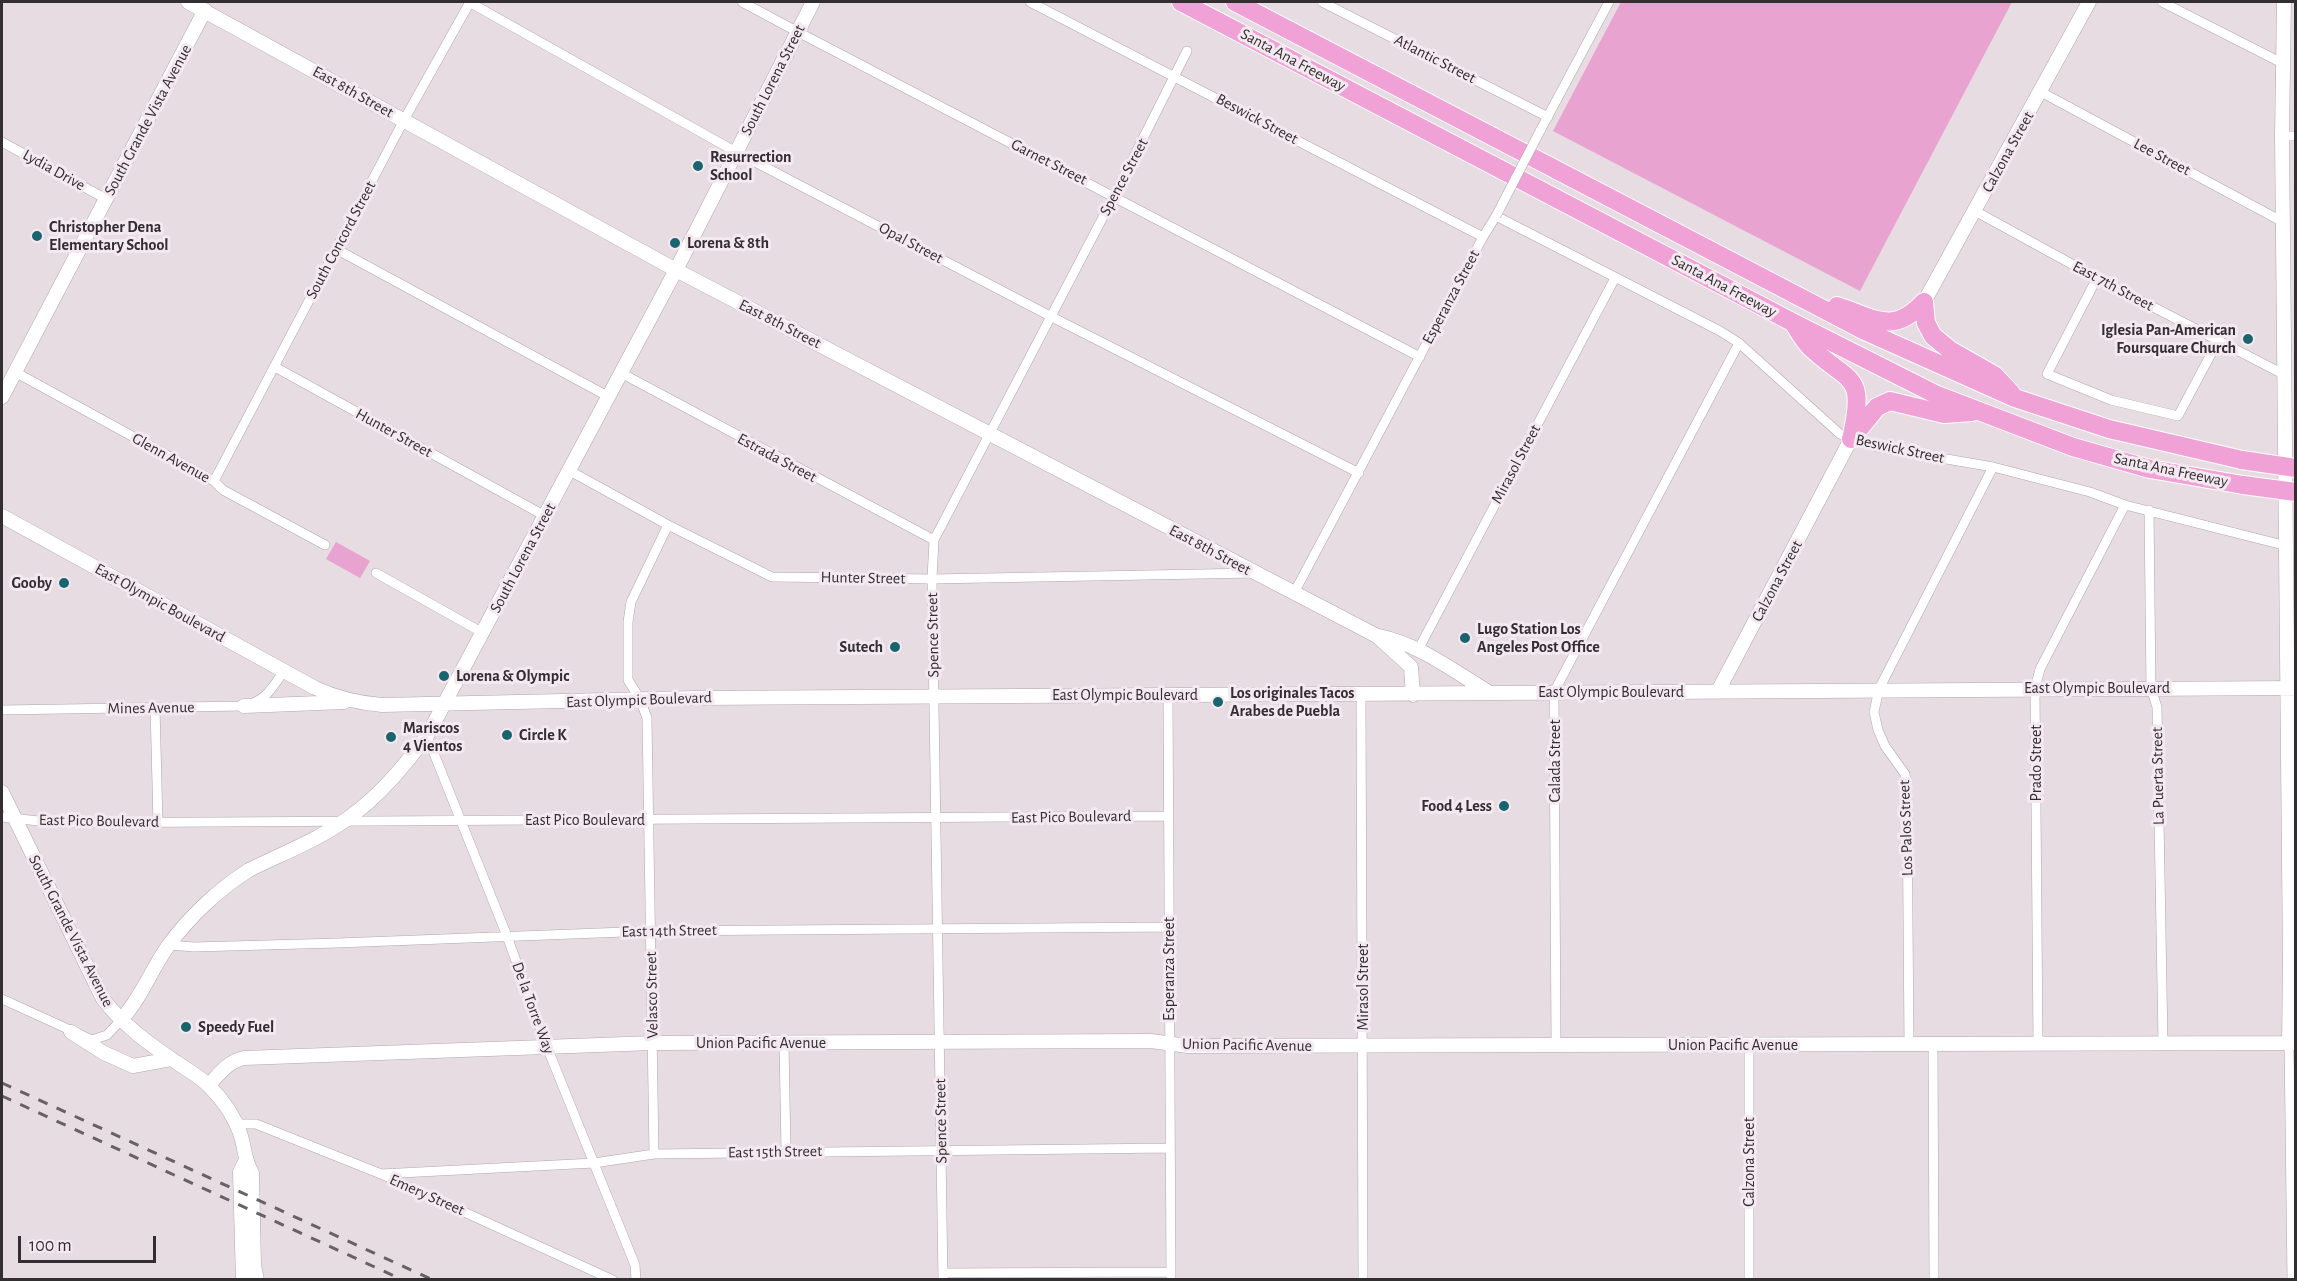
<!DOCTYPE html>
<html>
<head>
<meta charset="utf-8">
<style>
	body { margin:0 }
	#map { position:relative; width:2297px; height:1281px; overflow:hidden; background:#e6dce2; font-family:"Alegreya Sans",sans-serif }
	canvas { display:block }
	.frame { position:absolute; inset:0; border:3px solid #322e31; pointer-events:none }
	.scale { position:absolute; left:18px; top:1236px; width:138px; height:27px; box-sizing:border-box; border:3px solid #322e31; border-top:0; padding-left:8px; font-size:18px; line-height:21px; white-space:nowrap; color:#322e31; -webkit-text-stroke:4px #f4e9f0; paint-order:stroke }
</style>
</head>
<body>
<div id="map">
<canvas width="2297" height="1281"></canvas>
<div class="frame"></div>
<div class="scale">100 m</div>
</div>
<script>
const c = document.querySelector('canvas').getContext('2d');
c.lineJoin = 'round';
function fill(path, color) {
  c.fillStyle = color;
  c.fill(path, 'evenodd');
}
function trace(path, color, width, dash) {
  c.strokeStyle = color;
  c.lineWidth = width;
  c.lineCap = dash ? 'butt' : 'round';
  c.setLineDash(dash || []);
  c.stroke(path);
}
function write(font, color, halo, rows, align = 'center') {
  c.font = font + ' "Alegreya Sans",sans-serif';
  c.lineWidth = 6;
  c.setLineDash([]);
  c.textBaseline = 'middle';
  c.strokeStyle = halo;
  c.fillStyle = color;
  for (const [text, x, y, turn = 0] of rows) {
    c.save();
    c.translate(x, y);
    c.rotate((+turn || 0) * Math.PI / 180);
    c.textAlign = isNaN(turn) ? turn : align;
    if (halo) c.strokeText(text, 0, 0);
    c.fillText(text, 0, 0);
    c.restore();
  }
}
fill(new Path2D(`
	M1621 2H2012L1860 291 1553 131Z
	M336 542 370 561 360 578 326 559Z`), '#e9a3d1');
const street = new Path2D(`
	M469 2 736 152 1050 316 1359 473
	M742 2 798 32 1420 357
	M1030 2 1483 237
	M1322 2 1548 117
	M2162 2 2282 63
	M2041 92 2283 222
	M1540 131 1609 2
	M2282 136H2296
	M2 142 106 199
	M1975 211 2097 278 2285 375
	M336 249 609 397
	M2097 278 2047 374 2111 400 2178 416 2218 341
	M275 367 545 516
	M15 372 214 481 223 490 325 545
	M621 373 934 540
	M570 471 668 525 772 577 932 579 1255 573
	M214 481 404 120 470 2
	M2149 510 2151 688 2157 707 2163 1043
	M376 573 483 633
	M1294 593 1483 237 1496 216 1720 331 1739 343 1840 434 1877 447 1993 467 2090 492 2125 505 2287 546
	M1418 650 1615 278
	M1361 694 1363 1280
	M1168 695 1171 1280
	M155 707 158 823
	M2 710 244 706C266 701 272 688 284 671
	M427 736 507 936 547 1047 635 1265 636 1280
	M2 817 57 823 1168 816
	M169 945 194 947 338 943 651 931 1170 927
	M2 999 92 1040 107 1035 121 1020
	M784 1043 786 1152
	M2038 1043 2035 688 2040 669 2125 505
	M2289 1043 2292 1280
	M1933 1044 1934 1280
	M1556 1045 1554 692 1739 343
	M1749 1045V1280
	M1909 1045 1907 792 1905 774 1885 746 1878 730 1874 712 1879 689 1993 467
	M236 1124H256L381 1174 613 1280
	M654 1154 647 718 640 699 628 680V622L631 602 668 525
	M381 1174 594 1163 654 1154 1170 1148
	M943 1273 1171 1272
	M943 1280 932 579 934 540 1114 196 1187 51`);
const secondary = new Path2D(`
	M188 2 676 270 1377 636 1411 667 1413 695
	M2284 2 2282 136 2290 963 2289 1043
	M1924 302 2089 2
	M2 397 205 10
	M2 516 315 688C337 698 358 703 382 705L698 698 2296 688
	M1379 636C1419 644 1455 672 1490 693
	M1718 691 1851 439
	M244 706 344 702
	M2 792 103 999C123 1025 149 1044 176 1062 187 1070 201 1077 210 1087 223 1100 234 1116 240 1133 245 1147 244 1160 252 1173L254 1265 257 1280
	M121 1020C141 998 151 970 168 946 189 917 219 889 249 870 281 854 318 840 347 819 380 796 403 767 427 736L676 270 813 2
	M71 1032 104 1053 133 1066 171 1059
	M209 1085C220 1073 227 1062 244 1058L653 1043 1151 1041 1188 1046 2296 1043
	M243 1280 240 1172 245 1162`);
const highway = new Path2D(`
	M1181 2 1794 323 1937 395 2073 447 2150 469 2243 485
	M1235 2 1863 330 2015 398 2109 429 2242 460
	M1924 302 1926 323 1933 336 1950 350 1994 375 2011 393
	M1837 306C1875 318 1892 336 1924 302
	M1794 324C1799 332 1804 341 1810 347 1849 384 1866 372 1852 435
	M1851 439 1877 407 1890 401 1944 414 1972 412`);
trace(street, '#b0a6ac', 10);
trace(secondary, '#b0a6ac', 15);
trace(highway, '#fff', 20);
trace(street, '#fff', 9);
trace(secondary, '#fff', 14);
trace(highway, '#f0a1d6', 18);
trace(new Path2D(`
	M2 1083 433 1280
	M2 1096 403 1280`), '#676165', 3, [10, 10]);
const streetBridge = new Path2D(`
	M1496 216 1540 131`);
const highwayBridge = new Path2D(`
	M2242 460 2296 468
	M2243 485 2296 492`);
trace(streetBridge, '#b0a6ac', 10, []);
trace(highwayBridge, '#fff', 20, []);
trace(streetBridge, '#fff', 9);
trace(highwayBridge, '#f0a1d6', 18);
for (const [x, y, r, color] of [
	[698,166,6,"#19646f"],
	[37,236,6,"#19646f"],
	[675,243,6,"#19646f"],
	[2248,339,6,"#19646f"],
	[64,583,6,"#19646f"],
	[1465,638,6,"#19646f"],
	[895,647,6,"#19646f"],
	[444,676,6,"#19646f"],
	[1218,702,6,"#19646f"],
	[507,735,6,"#19646f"],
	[391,737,6,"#19646f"],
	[1504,806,6,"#19646f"],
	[186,1027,6,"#19646f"]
]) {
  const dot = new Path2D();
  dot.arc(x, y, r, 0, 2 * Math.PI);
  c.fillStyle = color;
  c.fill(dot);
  trace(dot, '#f4e9f0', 2);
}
write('16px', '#322e31', '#f4e9f0', [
	["Atlantic Street",1435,59,27],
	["Santa Ana Freeway",1293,60,28],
	["South Lorena Street",773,80,-63],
	["East 8th Street",353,92,29],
	["Beswick Street",1257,119,28],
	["South Grande Vista Avenue",148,120,-62],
	["Calzona Street",2008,152,-61],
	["Lee Street",2162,157,28],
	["Garnet Street",1049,162,27],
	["Lydia Drive",54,170,29],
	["Spence Street",1124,177,-62],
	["South Concord Street",341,240,-62],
	["Opal Street",911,243,28],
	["Santa Ana Freeway",1724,286,28],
	["East 7th Street",2113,286,28],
	["Esperanza Street",1451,297,-62],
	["East 8th Street",780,324,27],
	["Hunter Street",394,433,29],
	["Beswick Street",1900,449,12],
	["Glenn Avenue",171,458,29],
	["Estrada Street",777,458,28],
	["Mirasol Street",1516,464,-62],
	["Santa Ana Freeway",2171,470,12],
	["East 8th Street",1210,550,28],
	["South Lorena Street",523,558,-62],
	["Hunter Street",863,578,1],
	["Calzona Street",1777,581,-62],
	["East Olympic Boulevard",160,603,29],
	["Spence Street",933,635,-91],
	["East Olympic Boulevard",2097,688],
	["East Olympic Boulevard",1611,692],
	["East Olympic Boulevard",1125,695],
	["East Olympic Boulevard",639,700,-2],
	["Mines Avenue",151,708,-1],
	["Calada Street",1555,761,-90],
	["Prado Street",2036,763,-90],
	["La Puerta Street",2158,776,-91],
	["East Pico Boulevard",1071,817,-1],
	["East Pico Boulevard",585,820],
	["East Pico Boulevard",99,821,1],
	["Los Palos Street",1906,828,-92],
	["South Grande Vista Avenue",71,931,63],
	["East 14th Street",669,931,-1],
	["Esperanza Street",1169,969,-90],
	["Mirasol Street",1363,987,-90],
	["Velasco Street",652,995,-91],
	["De la Torre Way",533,1008,70],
	["Union Pacific Avenue",761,1043],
	["Union Pacific Avenue",1247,1045,1],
	["Union Pacific Avenue",1733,1045],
	["Spence Street",941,1121,-91],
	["East 15th Street",775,1152,-1],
	["Calzona Street",1749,1162,-90],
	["Emery Street",427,1195,24]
]);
write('bold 16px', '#322e31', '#f4e9f0', [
	["Resurrection",710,157],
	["School",710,175],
	["Christopher Dena",49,227],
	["Elementary School",49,245],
	["Lorena & 8th",687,243],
	["Iglesia Pan-American",2236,330,"right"],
	["Foursquare Church",2236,348,"right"],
	["Gooby",52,583,"right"],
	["Lugo Station Los",1477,629],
	["Angeles Post Office",1477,647],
	["Sutech",883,647,"right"],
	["Lorena & Olympic",456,676],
	["Los originales Tacos",1230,693],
	["Arabes de Puebla",1230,711],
	["Mariscos",403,728],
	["4 Vientos",403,746],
	["Circle K",519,735],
	["Food 4 Less",1492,806,"right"],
	["Speedy Fuel",198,1027]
], 'left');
</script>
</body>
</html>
